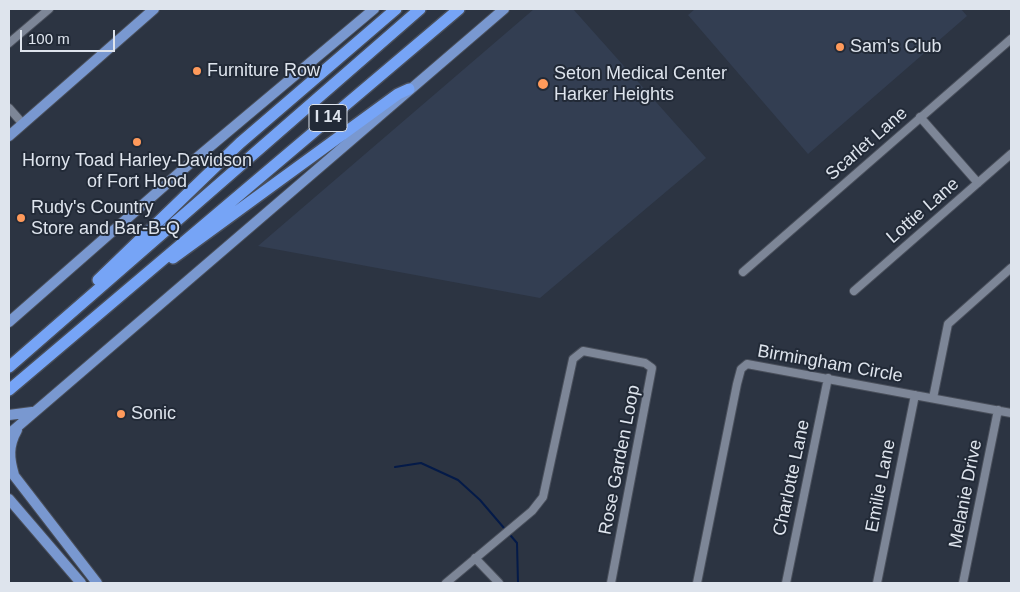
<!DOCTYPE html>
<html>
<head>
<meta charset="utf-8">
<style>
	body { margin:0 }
	#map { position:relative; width:1020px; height:592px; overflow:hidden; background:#2c3442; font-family:Arial,sans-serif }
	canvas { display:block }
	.frame { position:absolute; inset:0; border:10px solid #dee4ed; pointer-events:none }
	.scale { position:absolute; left:20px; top:30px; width:95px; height:22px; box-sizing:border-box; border:2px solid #dee4ed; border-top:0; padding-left:6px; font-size:15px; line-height:18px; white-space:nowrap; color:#dee4ed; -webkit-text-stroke:4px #222a37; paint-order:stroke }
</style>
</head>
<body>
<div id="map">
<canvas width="1020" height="592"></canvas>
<div class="frame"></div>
<div class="scale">100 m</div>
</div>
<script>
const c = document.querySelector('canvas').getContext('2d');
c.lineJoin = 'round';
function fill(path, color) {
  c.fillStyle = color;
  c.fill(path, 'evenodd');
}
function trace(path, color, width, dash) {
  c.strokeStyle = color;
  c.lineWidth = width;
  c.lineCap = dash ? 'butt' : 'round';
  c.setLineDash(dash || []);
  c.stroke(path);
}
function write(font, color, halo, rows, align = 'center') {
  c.font = font + ' Arial,sans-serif';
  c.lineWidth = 4;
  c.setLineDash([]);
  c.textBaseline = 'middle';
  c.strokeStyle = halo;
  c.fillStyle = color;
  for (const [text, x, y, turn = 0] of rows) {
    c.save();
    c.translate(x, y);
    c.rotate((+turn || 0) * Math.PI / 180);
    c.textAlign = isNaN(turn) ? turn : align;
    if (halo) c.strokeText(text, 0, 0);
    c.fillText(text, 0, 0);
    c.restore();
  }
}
fill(new Path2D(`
	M534 9H573L706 158 540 298 258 246Z
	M695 9H961L967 16 808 154 688 15Z`), '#333e52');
trace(new Path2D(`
	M395 467 421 463 458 480 480 500 504 528
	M511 536 517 543 518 583`), '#041a48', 2);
const minor = new Path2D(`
	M9 43 49 9
	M9 108 23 124
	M920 117 978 183
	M743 272 1011 39
	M854 291 1011 154
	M933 398 948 324 1011 268
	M475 558 499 583
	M446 583 532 511 543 497 573 359 583 351 645 363 652 368 611 583
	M697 583 737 384 741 369 747 364 1011 413
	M786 583 828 378
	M877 583 915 395
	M963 583 998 410`);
const major = new Path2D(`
	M9 136 154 9
	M9 322 187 166 374 9
	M9 415 32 412
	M9 434 504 9
	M9 469 97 583
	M14 475C9 458 8 446 17 430
	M9 499 81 583`);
const highway = new Path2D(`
	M173 258 398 94 409 89
	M98 280 240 143 396 9
	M9 367 420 9
	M9 390 459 9`);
trace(minor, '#494f5b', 10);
trace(major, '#494f5b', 12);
trace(highway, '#494f5b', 14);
trace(minor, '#7d8697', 8);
trace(major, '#7998d0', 10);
trace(highway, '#76a4f6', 11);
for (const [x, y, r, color] of [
	[840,47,5,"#ff9a5b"],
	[197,71,5,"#ff9a5b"],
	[543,84,6,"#ff9a5b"],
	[137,142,5,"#ff9a5b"],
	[21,218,5,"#ff9a5b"],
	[121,414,5,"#ff9a5b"]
]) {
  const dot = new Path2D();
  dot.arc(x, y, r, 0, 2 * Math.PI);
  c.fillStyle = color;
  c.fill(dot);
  trace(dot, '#222a37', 2);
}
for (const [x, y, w] of [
	[328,118,38]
]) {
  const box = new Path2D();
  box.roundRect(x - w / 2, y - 13.5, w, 27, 4);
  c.fillStyle = '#222a37';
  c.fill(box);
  trace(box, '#dee4ed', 1);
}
write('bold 16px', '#dee4ed', null, [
	["I 14",328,118]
]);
write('18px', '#dee4ed', '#222a37', [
	["Sam's Club",850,47],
	["Furniture Row",207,71],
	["Seton Medical Center",554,74],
	["Harker Heights",554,95],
	["Horny Toad Harley-Davidson",137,161,"center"],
	["of Fort Hood",137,182,"center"],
	["Rudy's Country",31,208],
	["Store and Bar-B-Q",31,229],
	["Sonic",131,414]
], 'left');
write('18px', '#dee4ed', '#222a37', [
	["Scarlet Lane",867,144,-41],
	["Lottie Lane",923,211,-41],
	["Birmingham Circle",830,364,10],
	["Rose Garden Loop",620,460,-79],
	["Charlotte Lane",792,478,-78],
	["Emilie Lane",881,486,-79],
	["Melanie Drive",966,494,-79]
]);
</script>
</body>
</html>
